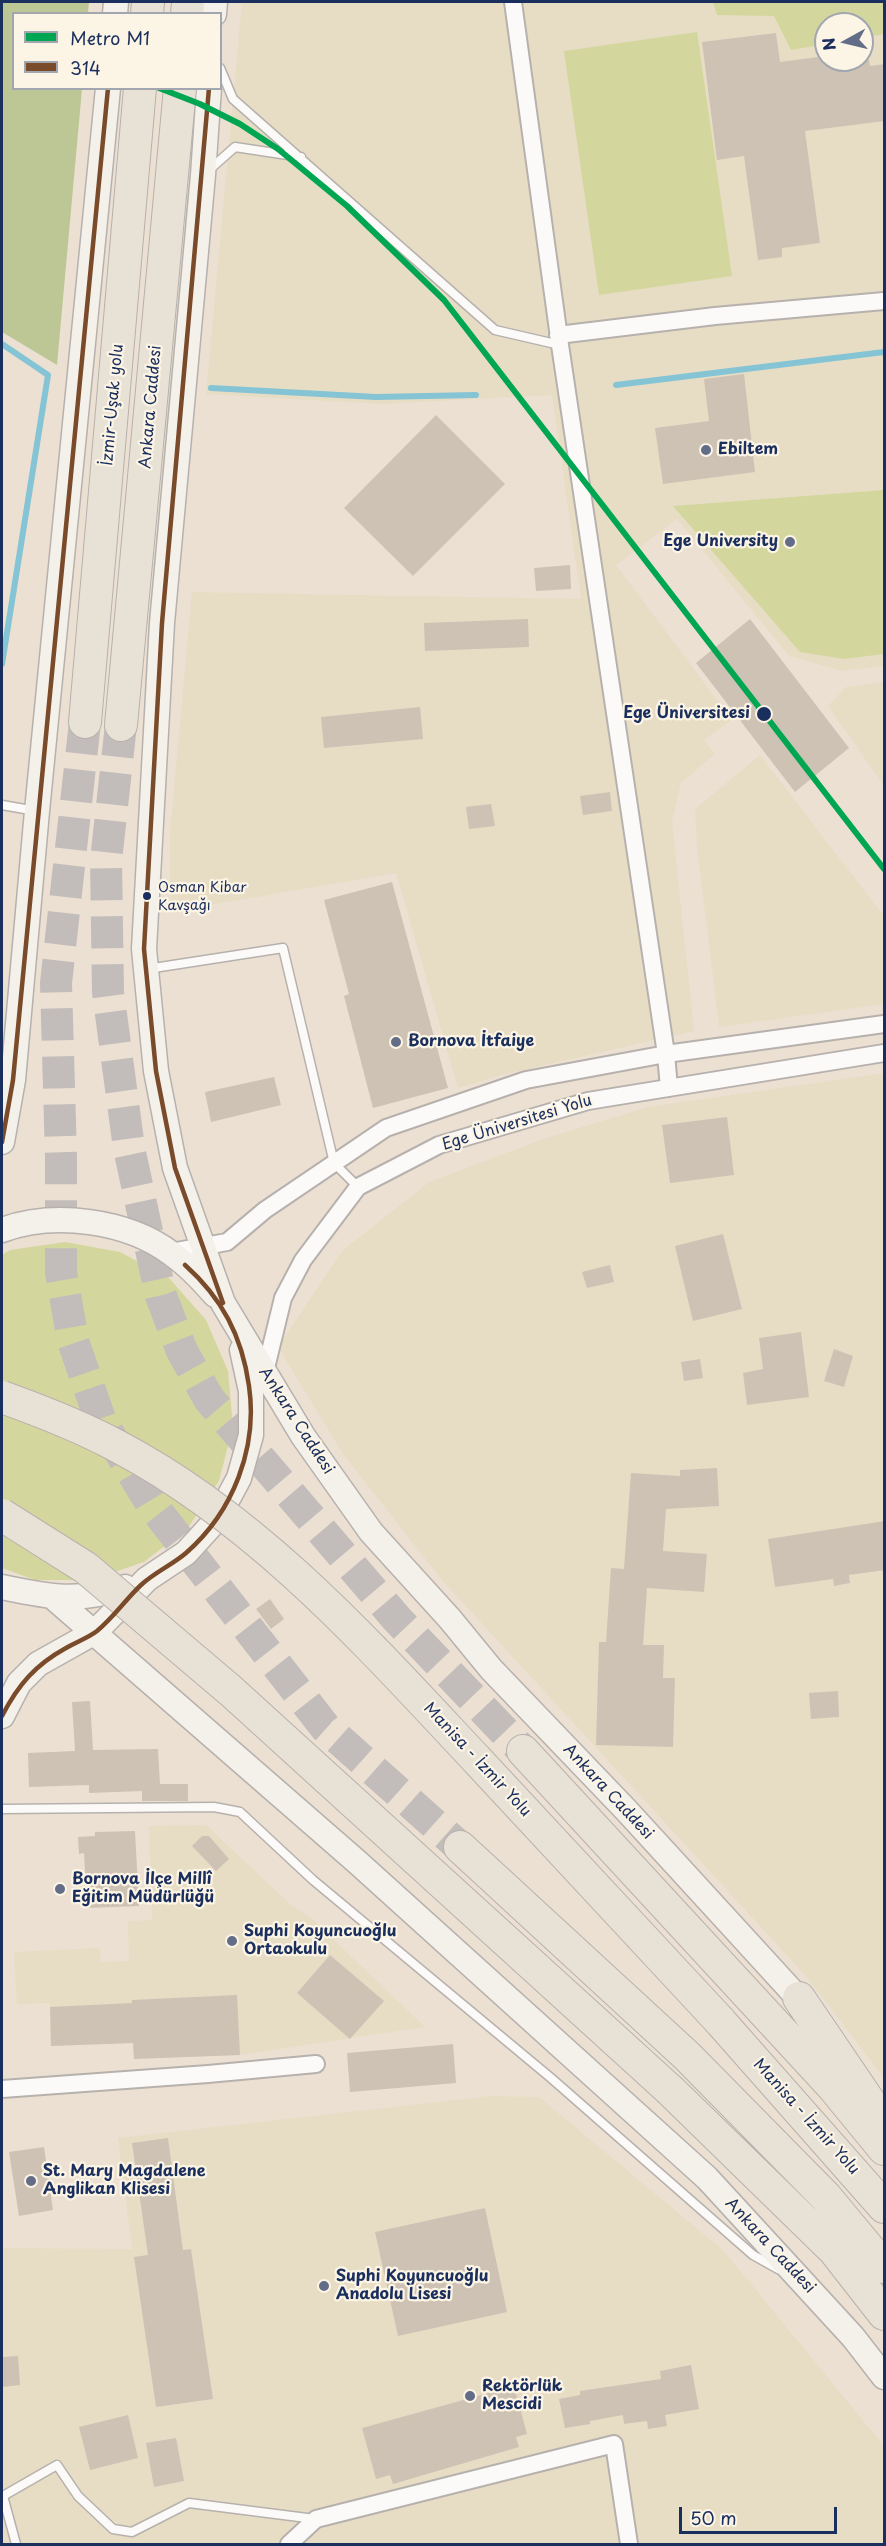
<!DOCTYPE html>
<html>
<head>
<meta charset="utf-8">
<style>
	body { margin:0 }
	#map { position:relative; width:886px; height:2546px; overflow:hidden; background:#ece0d2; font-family:"Playpen Sans",sans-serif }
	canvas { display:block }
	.frame { position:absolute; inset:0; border:3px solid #1b2f5e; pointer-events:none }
	.legend { position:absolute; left:12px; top:12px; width:210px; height:78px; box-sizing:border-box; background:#fcf5e5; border:2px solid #a2a6af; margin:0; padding:8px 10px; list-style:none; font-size:18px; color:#1b2f5e }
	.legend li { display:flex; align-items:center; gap:12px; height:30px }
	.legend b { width:30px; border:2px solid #a2a6af }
	.north { position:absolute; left:814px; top:12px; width:60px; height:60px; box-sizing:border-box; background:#fcf5e5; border:2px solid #a2a6af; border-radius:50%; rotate:262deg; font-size:16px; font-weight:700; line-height:24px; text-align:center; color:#1b2f5e }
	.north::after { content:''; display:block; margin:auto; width:21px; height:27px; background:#646d87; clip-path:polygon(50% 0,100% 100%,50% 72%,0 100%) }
	.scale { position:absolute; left:679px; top:2507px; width:158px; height:27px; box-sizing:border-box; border:3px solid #1b2f5e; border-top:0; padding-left:8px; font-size:18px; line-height:21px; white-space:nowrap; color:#1b2f5e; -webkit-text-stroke:4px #fcf5e5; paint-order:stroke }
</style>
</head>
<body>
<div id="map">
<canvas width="886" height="2546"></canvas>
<div class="frame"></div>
<ul class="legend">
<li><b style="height:8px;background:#00a651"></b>Metro M1</li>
<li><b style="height:8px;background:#7a4b2a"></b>314</li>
</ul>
<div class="north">N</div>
<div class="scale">50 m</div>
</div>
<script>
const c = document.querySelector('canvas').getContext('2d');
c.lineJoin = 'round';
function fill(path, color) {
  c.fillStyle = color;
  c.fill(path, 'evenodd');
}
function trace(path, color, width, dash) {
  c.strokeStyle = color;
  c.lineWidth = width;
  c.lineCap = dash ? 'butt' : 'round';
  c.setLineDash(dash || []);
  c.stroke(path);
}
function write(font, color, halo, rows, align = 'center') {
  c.font = font + ' "Playpen Sans",sans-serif';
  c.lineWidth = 4.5;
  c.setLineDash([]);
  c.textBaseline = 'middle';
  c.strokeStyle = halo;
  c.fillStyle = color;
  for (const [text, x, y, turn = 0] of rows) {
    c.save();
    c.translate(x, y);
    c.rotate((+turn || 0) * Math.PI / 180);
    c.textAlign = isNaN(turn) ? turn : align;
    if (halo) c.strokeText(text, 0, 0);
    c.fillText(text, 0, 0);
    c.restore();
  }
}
fill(new Path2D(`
	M242 2H884V666L842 671 789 656 677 519 616 565 732 720 704 740 715 754 681 783 672 821 694 1031 502 1075 458 1088 396 873 170 912V832L192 592 581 599 552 395 381 404 206 394ZM826 24H862V60H826Z
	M884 682V786L828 706 846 687Z
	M760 755 884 916V1004L719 1027 697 846 695 809Z
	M884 1073V2078L805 1975 441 1579 343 1454 278 1347 342 1251 429 1182 546 1138 648 1107Z
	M206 1825 290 1904 310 1917 425 2027 240 2055 134 2059 133 2043 51 2046 50 2003 17 2004 14 1952 100 1948 101 1962 129 1961 128 1921 152 1920 149 1826Z
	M491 2096 539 2097 724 2251 884 2446V2544H2V2248L132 2249 118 2138Z`), '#e7ddc5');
fill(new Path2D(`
	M713 2H884V19L883 20 884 34 862 38V24H826V44L791 50 774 16 717 15Z
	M697 32 732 276 599 295 564 51Z
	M884 490V654L844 659 800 652 673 506Z
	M65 1242 120 1252 169 1278 206 1320 228 1371 233 1427 219 1481 188 1528 144 1562 91 1580H35L2 1568V1255L10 1250Z`), '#d3d79d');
fill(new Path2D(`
	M2 2H89L88 13 14 14V88L82 89 57 365 2 332Z`), '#bdc796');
trace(new Path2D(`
	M2 344 48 375 2 664
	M616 385 884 352
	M211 388 376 397 476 395`), '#84c4d5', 6);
fill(new Path2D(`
	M776 33 780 62 826 56V60H869L870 66 885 64V121L805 131 820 243 782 248V257L758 260 744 156 717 160 702 42Z
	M744 374 755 472 663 484 655 428 709 421 704 379Z
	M436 415 505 484 413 576 344 508Z
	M570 565 571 589 536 591 534 568Z
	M528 619 529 647 425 651 424 623Z
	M750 619 849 748 795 792 696 663Z
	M420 707 423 739 324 748 321 717Z
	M610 792 612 811 583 815 580 796Z
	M491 804 495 826 469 829 466 807Z
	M392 882 448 1088 373 1108 344 996 349 994 324 900Z
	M274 1077 281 1105 211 1122 205 1092Z
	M727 1117 734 1175 670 1183 662 1125Z
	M723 1234 742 1309 693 1321 675 1246Z
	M610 1265 614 1282 587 1288 582 1272Z
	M801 1332 809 1397 747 1405 743 1373 763 1369 759 1338Z
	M834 1349 853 1356 844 1387 824 1381Z
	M700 1359 703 1378 684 1381 681 1362Z
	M717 1468 719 1506 666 1509 663 1551 707 1554 704 1592 647 1588 643 1645H664L663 1678H675L673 1747 596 1745 599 1642H606L611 1568 624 1569 631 1473 680 1476V1470Z
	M885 1521V1570L849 1575 850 1583 834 1586 833 1579 775 1587 768 1539Z
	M270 1599 284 1619 271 1629 256 1609Z
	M838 1691 839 1717 811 1719 809 1693Z
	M90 1701 93 1750 158 1749 160 1784H188V1801H142V1791L89 1793V1785L29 1787 28 1753 75 1751 72 1702Z
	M135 1831 139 1906 87 1908 84 1853 79 1854 78 1837 95 1836V1832Z
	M202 1836H209L229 1859 216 1871 192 1846Z
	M330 1955 384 2001 350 2039 297 1993Z
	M237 1995 240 2055 134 2059 133 2043 51 2046 50 2007 132 2003V2000Z
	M453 2044 456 2083 350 2092 347 2053Z
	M168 2138 183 2250 191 2249 213 2399 156 2407 134 2257 148 2255 132 2143Z
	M44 2147 53 2210 19 2216 9 2152Z
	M485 2208 507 2312 398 2336 375 2232Z
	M18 2356 20 2385 2 2387V2357Z
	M691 2365 699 2409 665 2415 667 2426 648 2429 647 2421 624 2424 623 2415 590 2421V2424L565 2428 559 2399 580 2395V2391L661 2379 660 2371Z
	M514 2386 527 2434 516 2437 519 2447 393 2484 390 2475 376 2479 362 2428Z
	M128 2415 138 2458 90 2470 79 2427Z
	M176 2438 184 2481 154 2487 146 2443Z`), '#cec2b4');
trace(new Path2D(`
	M85 722 56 983 61 1158V1272L73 1341 100 1419 152 1505 325 1727 460 1847
	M121 725 106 860 108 992 129 1148 161 1296 182 1351 209 1399 397 1619 523 1751`), '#c2bdbb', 32, [32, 16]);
const lane = new Path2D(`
	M220 68 233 99 495 330 560 345
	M209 170 235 147 301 157
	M2 805 36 811
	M147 969 283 948 334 1163 358 1187
	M2 1809 214 1807 240 1812 313 1880 551 2078 753 2255 778 2269
	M16 2544 3 2496 57 2465 78 2496 113 2529 132 2532 189 2503 315 2519`);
const street = new Path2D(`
	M513 2 560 345 666 1054 669 1088
	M558 335 715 316 884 301
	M171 1252 227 1242 265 1210 386 1128 526 1080 666 1054 884 1024
	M264 1376 283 1298 303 1260 358 1187 439 1145 588 1101 884 1053
	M2 2089 208 2074 316 2064
	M289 2544 316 2519 614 2444 629 2544`);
const secondary = new Path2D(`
	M115 14 116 2
	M214 14 215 2
	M209 88 203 175 162 623 144 949 156 1071 175 1168 223 1303 303 1436 371 1532 450 1619 491 1669 627 1811 811 2012
	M2 1142 13 1080 37 811 108 88
	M2 1230C54 1211 127 1220 172 1254 188 1265 202 1280 215 1295
	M2 1587C50 1597 77 1603 125 1587
	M54 1598 356 1861 707 2178 853 2337 884 2377
	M2 1716 19 1683 38 1664 95 1632 147 1579 186 1553 217 1519 239 1478 251 1435V1391L242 1350`);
const highway = new Path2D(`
	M147 14 148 2
	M187 14 188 2
	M85 722 140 88
	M121 725 180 88
	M523 1751 834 2088 884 2149
	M460 1847 687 2056 826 2197 884 2267
	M799 1998 875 2110
	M719 2020 884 2207
	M671 2091 834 2250 884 2314`);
trace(lane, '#b7b1ad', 11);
trace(street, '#b7b1ad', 20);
trace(secondary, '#b7b1ad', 27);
trace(highway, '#b7b1ad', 34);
trace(lane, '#fcfaf8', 8);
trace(street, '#fcfaf8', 16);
trace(secondary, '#f4f0ea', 24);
trace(highway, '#e8e1d5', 32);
const highwayBridge = new Path2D(`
	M2 1397C41 1411 80 1426 117 1446 260 1521 370 1646 479 1762 559 1848 639 1934 719 2020
	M2 1515 86 1568 231 1691 671 2091`);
trace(highwayBridge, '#b7b1ad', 34, []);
trace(highwayBridge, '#e8e1d5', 32);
trace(new Path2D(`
	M209 88 162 623 144 949 156 1071 175 1168 223 1303
	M2 1142 13 1080 108 88
	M2 1716C18 1685 35 1665 66 1648 76 1642 88 1638 97 1631 114 1617 126 1599 141 1585 155 1572 172 1565 186 1553 233 1512 258 1448 249 1386 242 1336 222 1298 185 1265`), '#7a4b2a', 4.5);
trace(new Path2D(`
	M159 88 200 104 240 124 278 149 347 206 444 300 884 869`), '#00a651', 6);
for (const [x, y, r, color] of [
	[706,450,6,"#646d87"],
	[790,542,6,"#646d87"],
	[764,714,8,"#1b2f5e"],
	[147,896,5,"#1b2f5e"],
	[396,1042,6,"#646d87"],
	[60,1889,6,"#646d87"],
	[232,1941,6,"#646d87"],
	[31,2181,6,"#646d87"],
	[324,2286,6,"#646d87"],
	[470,2396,6,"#646d87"]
]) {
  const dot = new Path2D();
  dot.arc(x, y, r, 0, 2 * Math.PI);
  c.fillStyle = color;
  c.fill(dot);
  trace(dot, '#fcf5e5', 2);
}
write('14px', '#1b2f5e', '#fcf5e5', [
	["Osman Kibar",158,888],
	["Kavşağı",158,906]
], 'left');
write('16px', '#1b2f5e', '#fcf5e5', [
	["İzmir-Uşak yolu",113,405,-85],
	["Ankara Caddesi",151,407,-85],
	["Ege Üniversitesi Yolu",517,1123,-17],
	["Ankara Caddesi",296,1421,57],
	["Manisa - İzmir Yolu",477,1760,47],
	["Ankara Caddesi",608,1792,47],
	["Manisa - İzmir Yolu",806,2117,48],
	["Ankara Caddesi",770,2246,47]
]);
write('bold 16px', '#1b2f5e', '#fcf5e5', [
	["Ebiltem",718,450],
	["Ege University",778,542,"right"],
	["Bornova İtfaiye",408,1042],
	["Bornova İlçe Millî",72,1880],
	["Eğitim Müdürlüğü",72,1898],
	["Suphi Koyuncuoğlu",244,1932],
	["Ortaokulu",244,1950],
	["St. Mary Magdalene",43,2172],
	["Anglikan Klisesi",43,2190],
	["Suphi Koyuncuoğlu",336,2277],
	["Anadolu Lisesi",336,2295],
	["Rektörlük",482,2387],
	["Mescidi",482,2405]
], 'left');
write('bold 16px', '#1b2f5e', '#fcf5e5', [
	["Ege Üniversitesi",750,714]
], 'right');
</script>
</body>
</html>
